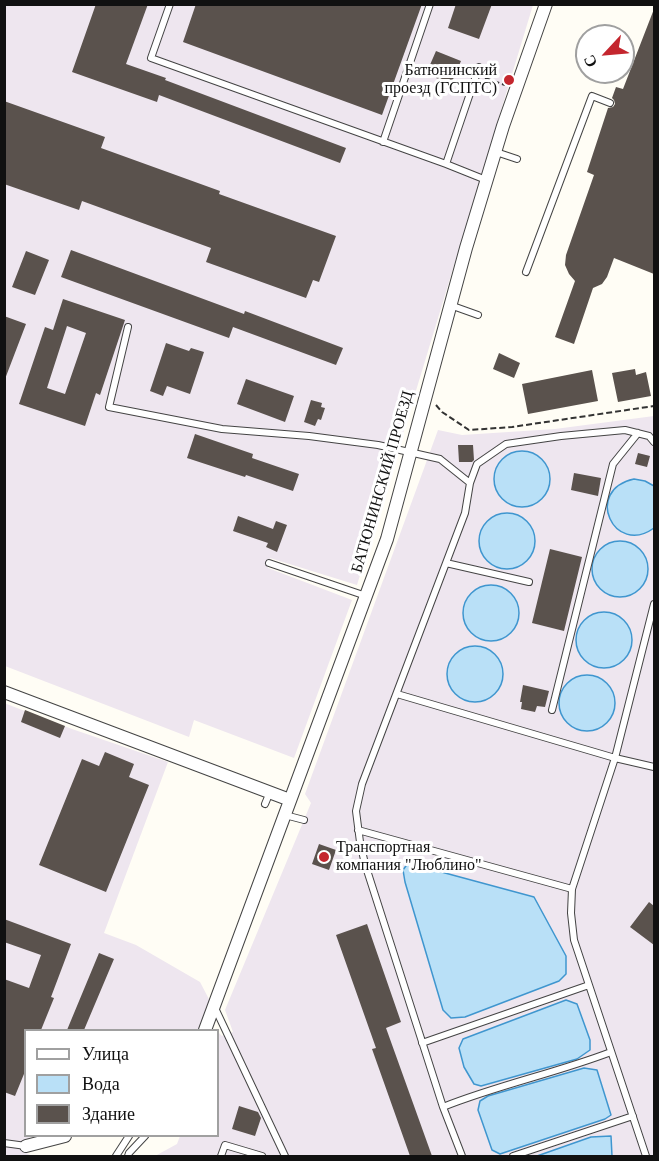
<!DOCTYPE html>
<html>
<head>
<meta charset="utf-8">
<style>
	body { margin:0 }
	#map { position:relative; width:659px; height:1161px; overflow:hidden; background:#fffdf5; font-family:"Times New Roman",serif }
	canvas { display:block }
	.frame { position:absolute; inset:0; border:6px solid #111; pointer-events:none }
	.legend { position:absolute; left:24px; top:1029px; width:195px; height:108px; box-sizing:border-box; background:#fff; border:2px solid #a0a0a0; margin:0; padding:8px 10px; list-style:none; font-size:18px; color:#111 }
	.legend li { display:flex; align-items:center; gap:12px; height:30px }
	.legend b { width:30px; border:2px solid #a0a0a0 }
	.north { position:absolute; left:575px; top:24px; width:60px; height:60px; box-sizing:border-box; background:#fff; border:2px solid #a0a0a0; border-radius:50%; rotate:244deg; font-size:16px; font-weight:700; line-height:24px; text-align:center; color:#111 }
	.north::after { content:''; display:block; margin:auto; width:21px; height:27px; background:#c4262e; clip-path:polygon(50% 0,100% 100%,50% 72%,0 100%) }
</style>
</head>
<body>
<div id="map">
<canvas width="659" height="1161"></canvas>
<div class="frame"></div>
<ul class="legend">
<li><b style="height:8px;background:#fff"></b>Улица</li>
<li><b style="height:16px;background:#b9e0f7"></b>Вода</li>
<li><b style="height:16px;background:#5a524d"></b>Здание</li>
</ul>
<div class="north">С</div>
</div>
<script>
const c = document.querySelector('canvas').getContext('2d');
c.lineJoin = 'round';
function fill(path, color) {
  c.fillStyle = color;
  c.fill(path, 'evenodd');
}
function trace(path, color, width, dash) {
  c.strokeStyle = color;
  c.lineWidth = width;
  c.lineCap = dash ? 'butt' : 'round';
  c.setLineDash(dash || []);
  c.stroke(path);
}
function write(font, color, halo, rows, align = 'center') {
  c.font = font + ' "Times New Roman",serif';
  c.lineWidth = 6;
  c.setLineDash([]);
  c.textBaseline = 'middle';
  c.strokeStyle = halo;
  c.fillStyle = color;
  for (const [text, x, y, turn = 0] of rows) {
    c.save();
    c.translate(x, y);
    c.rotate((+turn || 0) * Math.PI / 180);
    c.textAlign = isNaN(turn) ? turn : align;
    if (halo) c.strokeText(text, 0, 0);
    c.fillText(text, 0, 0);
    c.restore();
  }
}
fill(new Path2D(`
	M4 5H533L357 585 270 558 268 568 352 600 294 758 194 720 189 737 5 666Z
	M654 416V1156H155L177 1144 180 1136H218V1032L222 1036 233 1032 225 1010 311 803 305 794 438 430 462 435 555 429Z
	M4 703 72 729 168 762 104 933 136 945 200 982 211 1003 200 1030H26V1136H36L29 1138 24 1152 32 1156H5Z`), '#eee6ef');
const water = new Path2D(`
	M494 479a28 28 0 1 1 56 0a28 28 0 1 1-56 0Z
	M634 479 645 481 654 486V528C614 557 583 490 634 479Z
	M479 541a28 28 0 1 1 56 0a28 28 0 1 1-56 0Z
	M592 569a28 28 0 1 1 56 0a28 28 0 1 1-56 0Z
	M463 613a28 28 0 1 1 56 0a28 28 0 1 1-56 0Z
	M576 640a28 28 0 1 1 56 0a28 28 0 1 1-56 0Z
	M447 674a28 28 0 1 1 56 0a28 28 0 1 1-56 0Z
	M559 703a28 28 0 1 1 56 0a28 28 0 1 1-56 0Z
	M408 863 534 897 566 956V974L559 981 465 1017 451 1018 443 1010 405 882 403 870Z
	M566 1000 577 1004 590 1040V1050L577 1059 481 1086 474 1084 464 1067 459 1048 463 1039Z
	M584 1068 597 1070 611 1115 605 1119 500 1154 492 1150 478 1110 480 1101 488 1096Z
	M611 1136 612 1156H537L591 1137Z`);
fill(water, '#b9e0f7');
trace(water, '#3f96cf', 1.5);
fill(new Path2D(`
	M96 4H148L126 64 166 78 165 80 346 148 340 163 159 95 157 102 72 72Z
	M196 4H422L382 115 183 42Z
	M456 4H492L479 39 448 28Z
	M654 9V274L614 258 607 277 602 284 593 288 574 344 555 337 575 281 569 274 565 265 566 255 594 175 587 172 608 108 613 107 615 104 614 100 612 98 616 87 623 89Z
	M436 51 461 61 451 84 426 74Z
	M4 101 105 137 101 148 220 191 219 194 336 236 319 282 313 280 306 298 206 262 211 248 82 201 79 210 4 184Z
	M71 250 244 314 245 311 343 348 336 365 233 327 229 338 61 277Z
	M26 251 49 260 35 295 12 287Z
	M63 299 125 320 100 395 96 393 85 426 19 404 45 327 53 330ZM67 326 86 333 65 394 47 388Z
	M4 316 26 324 5 379H4Z
	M166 343 189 351 191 348 204 352 190 394 167 386 163 396 150 391Z
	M499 353 520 363 514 378 493 369Z
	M635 369 636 375 646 372 651 396 618 402 612 373Z
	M592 370 598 401 528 414 522 384Z
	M246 379 294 396 285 422 237 404Z
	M311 400 322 403 321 407 325 408 321 420 318 419 315 426 304 422Z
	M195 434 253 454 252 458 299 474 293 491 246 475 245 477 187 458Z
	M458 445H473L474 460 472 462H459Z
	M638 453 650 456 647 467 635 464Z
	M574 473 601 478 598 496 571 490Z
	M238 516 273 529 276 521 287 525 277 552 266 547 268 543 233 531Z
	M550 549 582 557 564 631 532 623Z
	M523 685 549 691 545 707 537 706 535 712 521 709 522 702H520Z
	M25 710 65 726 60 738 21 722Z
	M105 752 134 764 129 777 149 785 106 892 39 865 82 759 99 766Z
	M319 844 336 850 329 870 312 864Z
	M649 902 654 906V945L630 927Z
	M4 919 71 944 51 997 54 998 41 1030H26V1069L15 1096 4 1092V979L29 988 41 955 4 942Z
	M367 924 401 1022 386 1028 432 1156H410L372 1049 376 1048 336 935Z
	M99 953 114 959 84 1030H67Z
	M239 1106 258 1112 261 1118 255 1136 232 1129Z`), '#5a524d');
const service = new Path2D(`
	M170 4 151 58 446 164
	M479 67 446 164 486 180
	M383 142 430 4
	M496 152 517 159
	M526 272 592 96 610 103
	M450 305 478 315
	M128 327 109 407 222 429 309 436 378 445 440 459 470 483
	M269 563 366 596
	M446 563 529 582
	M397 694 615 758 654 767
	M552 710 613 464 638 433
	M265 804 270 792
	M285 815 304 820
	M358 830 572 889
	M215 1008 285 1156
	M422 1043 589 985
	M443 1107C498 1085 556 1073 611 1052
	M4 1143 26 1146
	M116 1156 129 1136
	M128 1156 129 1153 145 1136
	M221 1156 225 1145 262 1156
	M462 1156 443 1107 365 864 360 842 356 811 362 784 465 513 470 483 477 464 506 444 561 436 625 430 649 436 654 442
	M513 1156 633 1116
	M646 1156 574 940 571 913 572 889 615 758 654 604`);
const minor = new Path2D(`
	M4 692 290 800
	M205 1030 387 539 466 248 503 126 546 4
	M26 1146 65 1136`);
trace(service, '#444', 8);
trace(minor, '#444', 14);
trace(new Path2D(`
	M485 78 505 85
	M436 405 442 412 469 430 512 427 654 406`), '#333', 2, [6, 3]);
trace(service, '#fff', 6);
trace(minor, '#fff', 12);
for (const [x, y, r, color] of [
	[509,80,6,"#c4262e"],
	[324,857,6,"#c4262e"]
]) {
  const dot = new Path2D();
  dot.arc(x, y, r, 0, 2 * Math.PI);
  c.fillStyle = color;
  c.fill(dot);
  trace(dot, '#fff', 2);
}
write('16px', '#111', '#fff', [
	["Батюнинский",497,71],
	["проезд (ГСПТС)",497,89],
	["Транспортная",336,848,"left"],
	["компания \"Люблино\"",336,866,"left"]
], 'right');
write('16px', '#111', '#fff', [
	["БАТЮНИНСКИЙ ПРОЕЗД",383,482,-74]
]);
</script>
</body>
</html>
